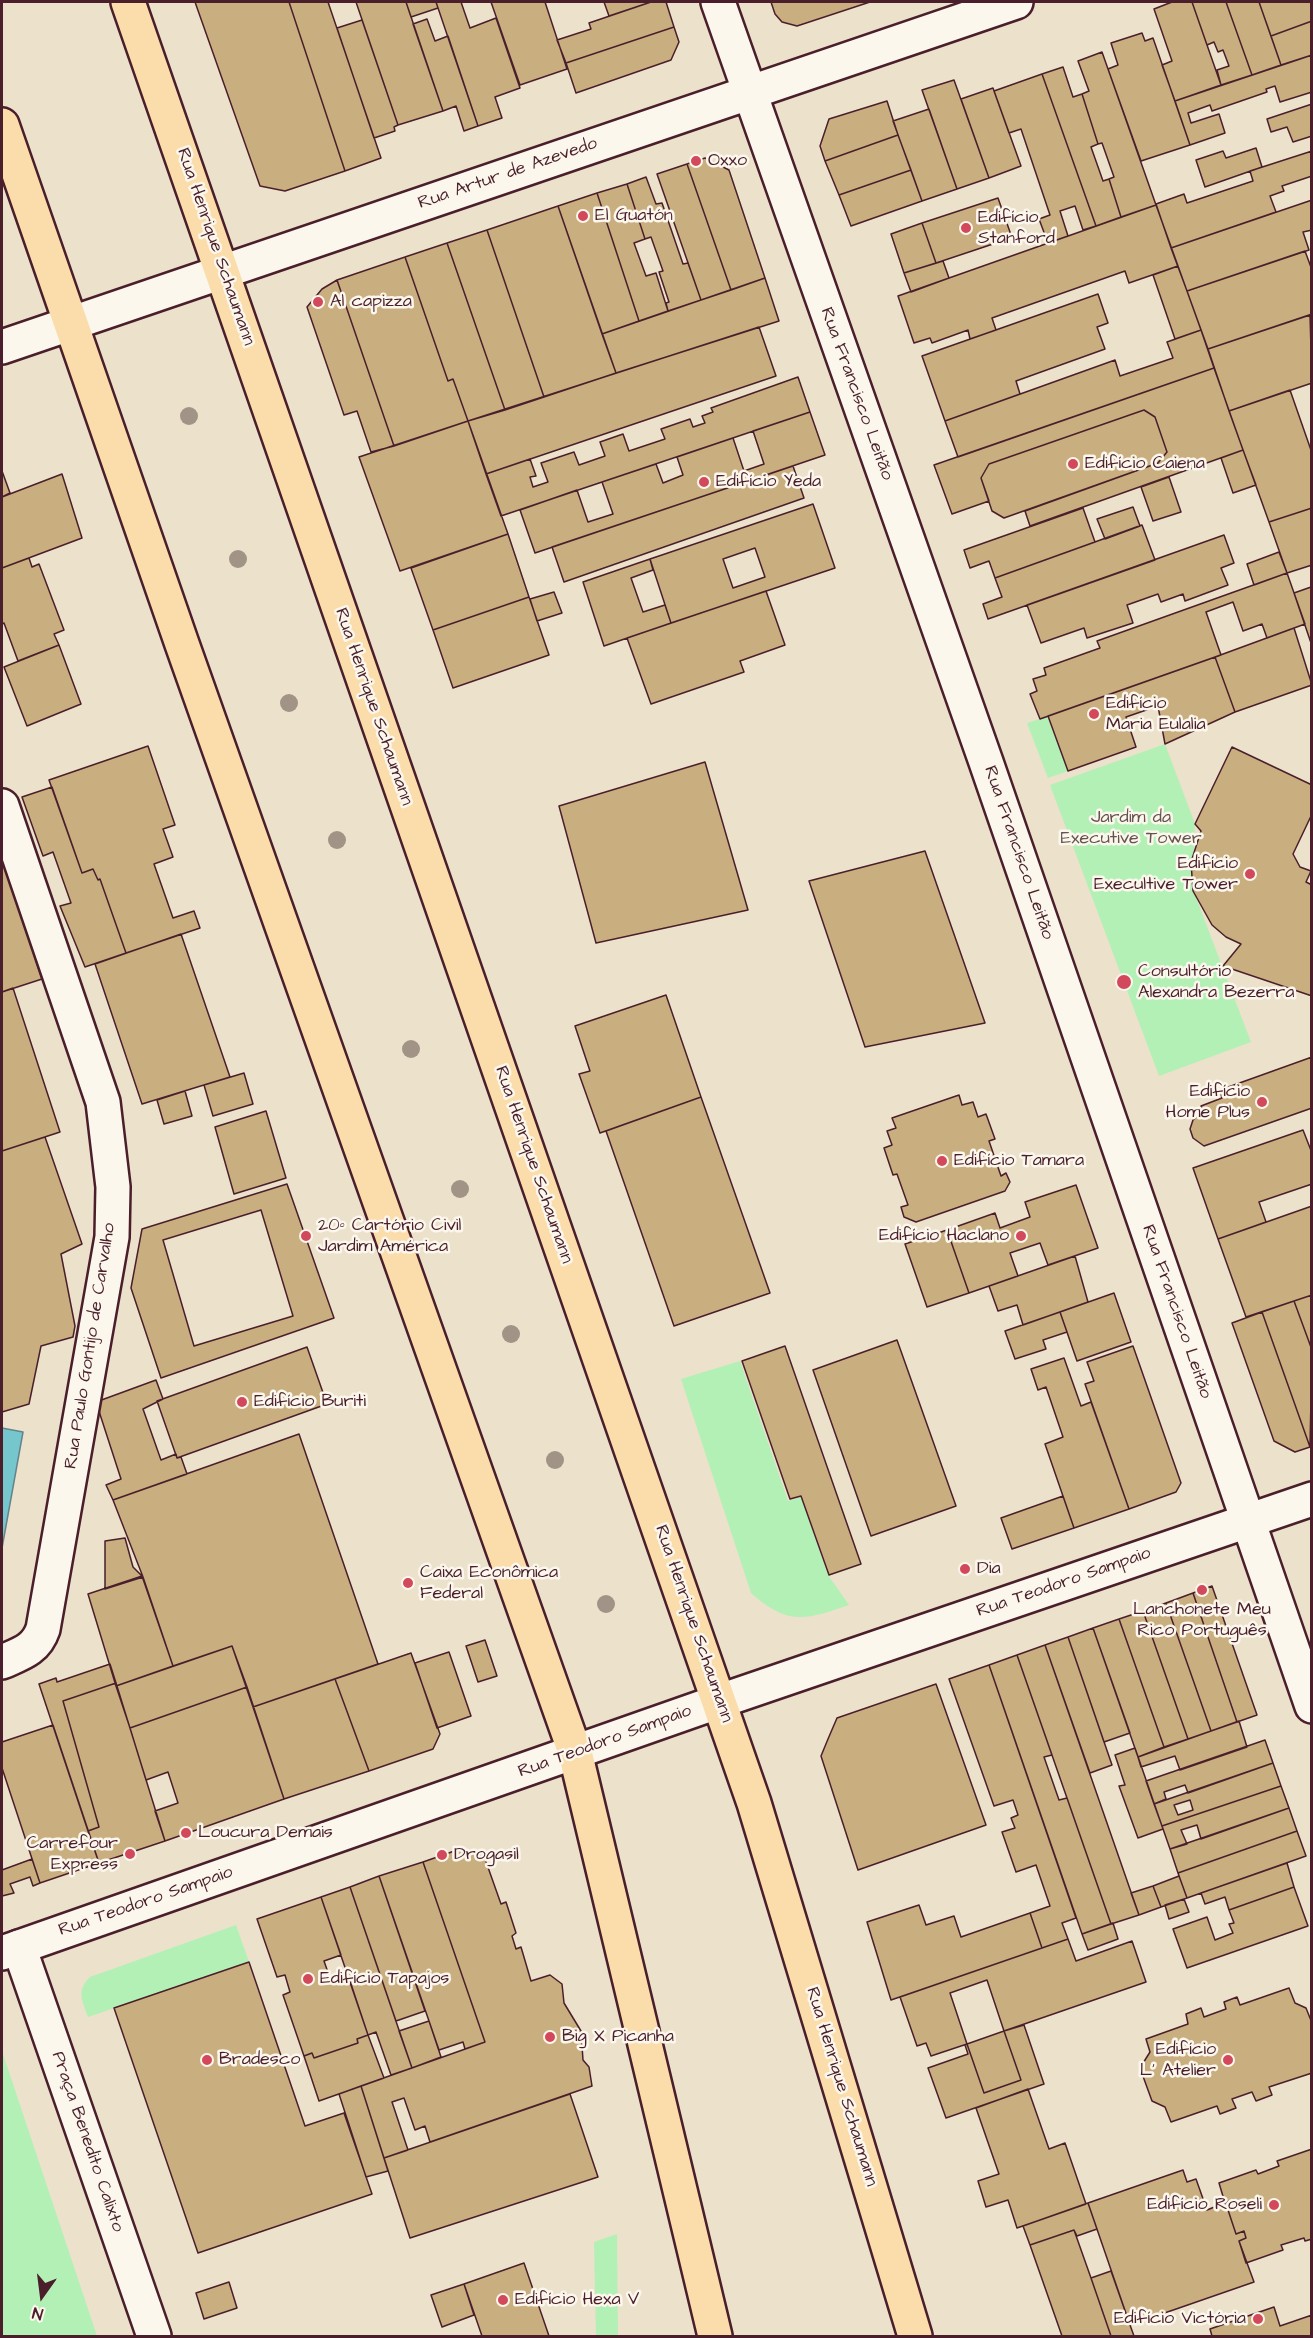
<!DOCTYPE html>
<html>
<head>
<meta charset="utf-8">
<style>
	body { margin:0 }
	#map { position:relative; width:1313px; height:2338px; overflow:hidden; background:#ece1cb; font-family:"Architects Daughter",sans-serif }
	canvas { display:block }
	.frame { position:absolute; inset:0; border:3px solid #4a1f2b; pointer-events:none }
	.north { position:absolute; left:12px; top:2266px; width:60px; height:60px; -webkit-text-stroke:4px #fbf7ec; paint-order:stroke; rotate:194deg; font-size:16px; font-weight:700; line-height:24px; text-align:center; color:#4a1f2b }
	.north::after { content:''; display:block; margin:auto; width:21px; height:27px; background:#4a1f2b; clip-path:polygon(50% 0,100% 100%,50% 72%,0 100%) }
</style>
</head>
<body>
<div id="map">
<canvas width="1313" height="2338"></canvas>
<div class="frame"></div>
<div class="north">N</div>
</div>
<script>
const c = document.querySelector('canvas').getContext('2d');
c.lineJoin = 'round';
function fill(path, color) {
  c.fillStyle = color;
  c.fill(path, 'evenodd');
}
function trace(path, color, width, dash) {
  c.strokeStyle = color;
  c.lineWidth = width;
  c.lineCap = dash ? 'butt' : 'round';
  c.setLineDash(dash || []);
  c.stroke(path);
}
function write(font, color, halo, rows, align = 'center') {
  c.font = font + ' "Architects Daughter",sans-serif';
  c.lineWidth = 5;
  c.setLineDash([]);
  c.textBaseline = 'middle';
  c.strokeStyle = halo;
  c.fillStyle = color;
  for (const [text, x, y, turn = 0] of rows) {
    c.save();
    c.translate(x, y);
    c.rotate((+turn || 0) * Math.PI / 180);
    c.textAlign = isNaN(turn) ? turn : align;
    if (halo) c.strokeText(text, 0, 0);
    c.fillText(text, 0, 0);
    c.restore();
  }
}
fill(new Path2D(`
	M1048 716 1068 771 1048 778 1027 723Z
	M1165 744 1195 824 1192 887 1251 1042 1159 1076 1050 785Z
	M740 1361 788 1501 801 1497 828 1575 849 1605C805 1620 788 1626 751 1593L681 1379Z
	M236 1925 249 1962 88 2017C82 2000 76 1991 90 1977Z
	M2 2051 97 2336H2Z
	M617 2234 618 2336H596L594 2242Z`), '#b3f0b6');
const water = new Path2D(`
	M2 1428 23 1432 2 1548Z`);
fill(water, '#76c7cd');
trace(water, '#64848c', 1.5);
const building = new Path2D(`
	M195 2H289L345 171 285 191 260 186Z
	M289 2H328L381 158 345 171Z
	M356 2H406L443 111 398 125Z
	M406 2H436L438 8 411 17Z
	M436 2H461L470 28 496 18 520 88 495 97 502 118 478 126Z
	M491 2H545L567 69 520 85Z
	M604 2H651L609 16Z
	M651 2H666L674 27 566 63 557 40 591 29 589 23Z
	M771 2H870L797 26 782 22 775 14Z
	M1172 2H1192L1221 85 1175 101 1162 65 1172 61 1154 9Z
	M1192 2H1226L1252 75 1221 85 1217 70 1229 66 1223 50 1218 52 1214 42 1207 45Z
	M1226 2H1259L1281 65 1252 75Z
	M1259 2H1312V21L1271 36Z
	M427 19 435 41 448 36 478 126 464 131 456 106 443 111 413 24Z
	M362 20 398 125 394 127 395 131 374 138 337 28Z
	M1312 21V55L1281 65 1271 36Z
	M674 27 679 42 671 60 576 93 566 63Z
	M1142 33 1145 41 1153 38 1190 145 1141 161 1108 69 1118 65 1111 43Z
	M1102 52 1156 205 1121 217 1109 179 1114 177 1102 143 1098 144 1082 94 1089 91 1078 61Z
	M1312 55V92L1280 102 1275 86 1266 89 1267 92 1212 111 1210 105 1188 113 1191 123 1219 114 1225 133 1190 145 1175 101Z
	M1063 67 1073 97 1082 94 1098 144 1091 147 1103 181 1109 179 1121 217 1096 226 1042 74Z
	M1042 74 1096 226 1083 230 1075 206 1060 211 1068 236 1048 243 1039 219 1050 215 1021 129 1009 133 994 91Z
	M954 80 989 178 957 189 922 90Z
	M993 88 1021 166 989 178 961 99Z
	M887 101 898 135 825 161 820 146 829 119Z
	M1312 104V136L1293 142 1287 127 1271 132 1267 119Z
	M929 109 957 189 922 201 893 121Z
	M898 135 911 170 839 195 825 161Z
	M1256 148 1262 167 1205 187 1196 160 1223 151 1226 158Z
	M1312 151V176L1282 186 1284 191 1270 196 1276 212 1171 248 1156 204 1184 194 1187 203 1253 181 1250 171Z
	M705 158 729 170 765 278 731 290 687 164Z
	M687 164 731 290 701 300 657 174Z
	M911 170 922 201 851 226 839 195Z
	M646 177 656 204 662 203 683 264 688 263 701 300 668 311 666 303 669 302 659 272 663 271 651 237 645 239 627 184Z
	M627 184 645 239 634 243 646 276 656 273 668 311 639 321 597 193Z
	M597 193 639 321 602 334 558 206Z
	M998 198 1010 232 1002 241 936 263 922 223Z
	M1312 200V230L1303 232 1309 250 1187 291 1171 248Z
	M1156 205 1178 266 1129 283 1125 271 992 318 996 330 970 339 968 330 932 343 930 338 914 343 898 296Z
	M558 206 616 373 544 397 487 230Z
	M922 223 936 263 904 273 891 234Z
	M487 230 544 397 505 410 447 243Z
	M447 243 505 410 468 421 453 379 448 381 405 257Z
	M1305 251 1312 270V314L1208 349 1187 291Z
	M405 257 448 381 453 379 468 421 394 446 337 280Z
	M943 261 949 278 911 292 904 273Z
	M1178 266 1201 330 1175 339 1153 275Z
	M765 278 779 321 616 373 602 334Z
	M337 280 394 446 371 452 357 411 344 415 307 307 322 289Z
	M1098 294 1108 323 1097 327 1105 349 1016 381 1020 394 945 421 922 356Z
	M1310 315 1312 383 1229 411 1208 349Z
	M759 327 776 376 486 474 468 421Z
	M1201 330 1214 368 958 457 945 421 1115 360 1120 376 1173 358 1167 342Z
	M1214 368 1243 450 1030 526 1025 511 1158 463 1167 452 1155 417 1144 410 989 464 981 478 989 501 952 514 934 465Z
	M798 377 810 412 501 516 486 474 530 459 536 476 530 477 533 487 548 482 541 463 574 452 579 465 605 456 600 442 623 434 629 451 665 439 661 429 690 419 693 427 705 423 702 416 713 412 711 408Z
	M1290 390 1312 453V508L1269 522 1229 411Z
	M1144 410 1155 417 1167 452 1158 463 1004 518 992 511 981 478 989 464Z
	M810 412 825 455 535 553 520 510 577 490 588 522 613 514 602 482 656 464 663 483 683 475 677 457 733 438 744 471 764 464 753 431Z
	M468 421 508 534 400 571 359 457Z
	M1243 450 1256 485 1233 493 1221 458Z
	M793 466 804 498 564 582 552 547Z
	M2 471 10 493 2 497Z
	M62 474 82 538 2 568V497Z
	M1169 477 1181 512 1153 521 1141 487Z
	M813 504 835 568 671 623 650 559ZM755 548 765 577 733 588 723 559Z
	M1133 507 1140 526 1105 539 1097 519Z
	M1083 508 1095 542 995 578 989 561 970 568 964 550Z
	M1312 508V565L1287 573 1269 522Z
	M1142 525 1155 560 988 619 983 604 1002 597 995 578Z
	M508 534 529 597 433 630 411 568Z
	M1224 535 1234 563 1221 568 1228 585 1185 601 1183 594 1161 602 1158 594 1127 605 1133 623 1087 638 1084 628 1041 643 1027 605Z
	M1279 552 1287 573 1254 585 1247 564Z
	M29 558 32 567 39 564 64 630 54 634 59 645 18 661 4 623 2 624V568Z
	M650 559 653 570 631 578 643 612 665 605 671 623 604 646 583 582Z
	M1287 573 1305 624 1267 638 1262 624 1243 631 1233 602 1206 612 1221 655 1040 719 1030 694 1037 691 1033 679 1046 675 1044 668 1100 648 1097 641Z
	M1311 587 1312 588 1311 643 1294 593Z
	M766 591 785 645 740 661 744 672 651 704 627 638Z
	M554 592 562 613 537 621 530 599Z
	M529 597 549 655 453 688 433 630Z
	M1294 628 1312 685 1235 712 1215 657Z
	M59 645 81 704 27 726 4 667Z
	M1215 657 1235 712 1165 744 1158 706 1126 717 1136 747 1068 771 1048 716Z
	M148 746 175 825 163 829 173 857 154 864 173 918 194 911 200 928 126 953 100 879 98 880 93 869 82 873 49 780Z
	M1232 747 1312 785V814L1293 854 1300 867 1311 871 1306 882 1312 885V996L1223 966 1241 944 1226 937 1212 925 1193 891 1191 862 1201 831 1195 824Z
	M705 762 748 910 596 943 559 806Z
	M52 787 82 873 93 869 98 880 100 879 126 953 85 967 60 906 71 903 53 852 43 856 22 797Z
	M925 851 985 1023 865 1047 809 881Z
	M2 858 42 979 2 992Z
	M181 934 230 1077 142 1104 95 964Z
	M13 988 60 1132 2 1151V992Z
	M666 995 701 1097 600 1133 579 1074 590 1071 575 1026Z
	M1312 1057V1108L1204 1146 1193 1138 1190 1129 1193 1120 1203 1111 1201 1106 1222 1098 1220 1090Z
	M244 1073 253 1104 213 1116 204 1085Z
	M185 1091 192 1116 164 1124 157 1100Z
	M959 1095 962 1105 973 1102 978 1117 986 1114 995 1139 989 1141 1001 1176 1006 1173 1010 1182 1005 1191 916 1222 904 1217 901 1207 908 1205 897 1174 893 1175 884 1148 892 1145 887 1131 896 1128 892 1118Z
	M701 1097 770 1293 674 1326 606 1131Z
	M266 1111 286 1178 234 1194 215 1127Z
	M1303 1130 1312 1153V1184L1259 1202 1266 1222 1218 1239 1193 1168Z
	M45 1137 82 1244 61 1254 75 1326 73 1337 41 1346 29 1404 2 1412V1151Z
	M287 1184 334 1318 161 1378 131 1288 142 1229Z
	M1076 1185 1098 1248 1048 1265 1040 1243 1010 1253 1018 1276 969 1293 947 1230 995 1213 1000 1228 1030 1217 1025 1202Z
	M1312 1206V1295L1246 1317 1218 1239Z
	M261 1210 293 1316 194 1346 163 1240Z
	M947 1230 969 1293 927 1307 905 1244Z
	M1075 1256 1088 1302 1023 1325 1017 1305 998 1311 989 1286Z
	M1114 1293 1131 1342 1077 1361 1060 1312Z
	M1312 1295V1350L1294 1301Z
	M1294 1301 1312 1350 1310 1447 1262 1312Z
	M1060 1312 1067 1332 1043 1340 1046 1349 1015 1359 1005 1331Z
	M1262 1312 1310 1447 1295 1452 1274 1441 1232 1323Z
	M897 1340 956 1506 871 1536 813 1370Z
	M785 1346 861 1564 829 1575 801 1496 790 1499 742 1361Z
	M1133 1346 1181 1483 1176 1492 1129 1509 1085 1384 1094 1381 1087 1362Z
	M307 1347 327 1404 177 1458 157 1401Z
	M1064 1358 1081 1406 1091 1402 1129 1509 1074 1528 1045 1444 1063 1437 1046 1387 1038 1390 1031 1369Z
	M156 1380 163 1399 143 1409 161 1460 176 1454 177 1458 181 1457 187 1474 113 1500 106 1485 121 1479 96 1402Z
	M299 1434 378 1664 253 1707 232 1646 173 1666 143 1577 113 1500Z
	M1063 1496 1074 1528 1012 1549 1001 1518Z
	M125 1538 133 1567 143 1577 105 1589V1541Z
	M142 1576 173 1666 116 1686 88 1594Z
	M1212 1586 1257 1715 1237 1722 1193 1593Z
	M1193 1593 1237 1722 1211 1731 1166 1603Z
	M1166 1603 1211 1731 1188 1739 1143 1611Z
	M1143 1611 1188 1739 1164 1747 1119 1619Z
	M1119 1619 1164 1747 1138 1757 1093 1628Z
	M1093 1628 1130 1733 1104 1742 1068 1637Z
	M1068 1637 1112 1765 1090 1773 1045 1645Z
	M485 1640 497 1676 478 1682 466 1646Z
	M1045 1645 1139 1915 1111 1924 1017 1655Z
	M232 1646 247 1687 130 1728 116 1686Z
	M449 1652 471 1716 437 1728 415 1663Z
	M411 1653 440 1734 433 1749 369 1771 335 1679Z
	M1017 1655 1052 1755 1044 1757 1059 1800 1067 1798 1111 1924 1082 1934 989 1665Z
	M110 1664 116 1683 63 1701 99 1827 88 1831 39 1684 56 1678 57 1682Z
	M989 1665 1076 1918 1062 1923 1068 1939 1042 1948 1030 1913 1050 1906 1036 1865 1016 1872 1002 1832 1015 1828 1011 1818 1018 1815 1013 1800 994 1806 949 1679Z
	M335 1679 369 1771 284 1799 253 1707Z
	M116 1683 165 1841 99 1863 88 1831 99 1827 63 1701Z
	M936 1684 986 1825 858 1870 821 1756 828 1739 837 1718Z
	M247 1687 284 1799 165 1841 155 1811 178 1803 168 1772 146 1780 130 1728Z
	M1239 1721 1247 1747 1180 1770 1175 1756 1141 1767 1138 1757Z
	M53 1725 99 1863 40 1883 2 1768V1742Z
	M1265 1740 1273 1763 1188 1793 1185 1785 1164 1792 1166 1799 1154 1804 1146 1781Z
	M1135 1748 1163 1829 1138 1838 1119 1786 1125 1785 1115 1755Z
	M1273 1763 1281 1786 1162 1826 1154 1804ZM1190 1800 1193 1810 1178 1815 1174 1805Z
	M1281 1786 1289 1808 1201 1839 1197 1825 1181 1830 1187 1844 1170 1849 1162 1826Z
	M1289 1808 1297 1831 1178 1873 1170 1849Z
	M1297 1831 1306 1856 1187 1898 1178 1873Z
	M460 1849 484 1856 501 1904 506 1902 516 1933 512 1936 516 1949 521 1947 531 1981 550 1975 562 1984 564 2003 581 2031 583 2060 589 2067 592 2086 430 2142 425 2126 415 2130 404 2098 392 2102 408 2150 384 2158 361 2086 485 2042 423 1862Z
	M32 1859 40 1883 33 1886 30 1877 10 1884 14 1893 2 1896V1870Z
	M423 1862 485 2042 465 2049 463 2042 439 2050 379 1876Z
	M1287 1863 1294 1887 1229 1910 1225 1897 1205 1904 1201 1893Z
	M379 1876 425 2011 396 2021 350 1887Z
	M1179 1876 1187 1898 1161 1907 1153 1886Z
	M1153 1886 1161 1907 1139 1915 1131 1893Z
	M350 1887 412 2068 391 2075 376 2032 368 2035 321 1897Z
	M1294 1887 1308 1926 1187 1968 1173 1929 1207 1917 1215 1940 1233 1933 1229 1924 1234 1923 1229 1910Z
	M321 1897 341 1955 324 1961 331 1981 348 1975 368 2035 357 2039 358 2043 314 2058 312 2053 304 2056 283 1995 290 1992 285 1975 277 1977 257 1919Z
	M1184 1899 1189 1912 1169 1919 1165 1905Z
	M919 1905 926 1925 954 1916 961 1937 1030 1913 1042 1948 891 2000 867 1922Z
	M1113 1923 1118 1939 1088 1950 1082 1934Z
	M1068 1939 1076 1961 1132 1941 1146 1982 1004 2031 987 1980 950 1993 967 2044 931 2056 926 2043 917 2046 900 1997Z
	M249 1962 305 2126 344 2113 372 2194 198 2253 114 2008Z
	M1289 1988 1295 2003 1306 2008 1312 2023V2073L1269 2087 1272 2095 1256 2101 1252 2092 1232 2099 1236 2108 1220 2114 1217 2106 1171 2122 1165 2107 1152 2101 1140 2068 1150 2052 1146 2039 1188 2024 1186 2014 1201 2008 1204 2017 1226 2009 1224 2002 1237 1997 1240 2005Z
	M429 2021 441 2057 412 2068 399 2031Z
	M1024 2025 1044 2084 946 2118 928 2068 968 2054 965 2045 967 2044 984 2093 1021 2080 1004 2031Z
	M1004 2031 1021 2080 984 2093 967 2044Z
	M368 2035 384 2078 319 2101 304 2056 312 2053 314 2058 358 2043 357 2039Z
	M361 2086 388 2171 366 2177 339 2094Z
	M1028 2089 1049 2149 1065 2143 1086 2204 1017 2228 1008 2200 986 2207 978 2181 999 2174 976 2108Z
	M570 2094 598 2177 410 2238 384 2158Z
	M1312 2149V2239L1305 2241 1304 2238 1281 2245 1283 2250 1246 2263 1239 2241 1246 2238 1244 2231 1236 2234 1228 2210 1237 2207 1234 2199 1225 2203 1219 2183 1256 2170 1258 2174 1279 2166 1277 2161Z
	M1183 2170 1187 2182 1196 2179 1207 2210 1234 2199 1237 2207 1228 2210 1236 2234 1244 2231 1246 2238 1239 2241 1254 2282 1130 2325 1088 2203Z
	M1088 2203 1097 2229 1077 2236 1074 2230 1030 2245 1023 2226Z
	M1074 2230 1091 2278 1111 2336H1062L1030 2245Z
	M524 2263 549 2336H482L464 2284Z
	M1111 2271 1130 2325 1134 2336H1111L1091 2278Z
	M229 2282 237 2308 204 2319 196 2293Z
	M464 2284 474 2315 442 2327 431 2295Z
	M1274 2307 1280 2326 1312 2315V2336H1212L1210 2329Z`);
fill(building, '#c9ae7f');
trace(building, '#4a1f2b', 1.5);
const minor = new Path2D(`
	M718 2 986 762 1312 1706
	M2 806 103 1102 113 1187 112 1237 43 1629C36 1650 20 1654 2 1662
	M19 1947 154 2336`);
const tertiary = new Path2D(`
	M2 347 1016 2`);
const secondary = new Path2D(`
	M2 1953 720 1701 1312 1499`);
const primary = new Path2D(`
	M128 2 754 1803 915 2336
	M2 125 182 644 575 1752 715 2336`);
trace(minor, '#4a1f2b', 38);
trace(tertiary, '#4a1f2b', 38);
trace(secondary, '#4a1f2b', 38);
trace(primary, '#4a1f2b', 38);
trace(minor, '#fbf7ec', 33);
trace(tertiary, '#fbf7ec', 33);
trace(secondary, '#fbf7ec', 33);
trace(primary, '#faddab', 33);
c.fillStyle = '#a19386';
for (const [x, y] of [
	[189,416],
	[238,559],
	[289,703],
	[337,840],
	[411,1049],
	[460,1189],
	[511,1334],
	[555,1460],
	[606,1604]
]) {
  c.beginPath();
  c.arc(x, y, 9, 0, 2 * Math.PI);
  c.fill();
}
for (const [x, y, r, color] of [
	[696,161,6,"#d1495b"],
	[583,216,6,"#d1495b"],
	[966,228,6,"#d1495b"],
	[318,302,6,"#d1495b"],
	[1073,464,6,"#d1495b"],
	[704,482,6,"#d1495b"],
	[1094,714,6,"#d1495b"],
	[1250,874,6,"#d1495b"],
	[1124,982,8,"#d1495b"],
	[1262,1102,6,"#d1495b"],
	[942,1161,6,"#d1495b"],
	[306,1236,6,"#d1495b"],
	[1021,1236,6,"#d1495b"],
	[242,1402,6,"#d1495b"],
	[965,1569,6,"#d1495b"],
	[408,1583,6,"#d1495b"],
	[1202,1590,6,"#d1495b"],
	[186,1833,6,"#d1495b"],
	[130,1854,6,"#d1495b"],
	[442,1855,6,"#d1495b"],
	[308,1979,6,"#d1495b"],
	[550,2037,6,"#d1495b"],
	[207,2060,6,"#d1495b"],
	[1228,2060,6,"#d1495b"],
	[1274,2205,6,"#d1495b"],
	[503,2300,6,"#d1495b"],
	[1258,2319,6,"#d1495b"]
]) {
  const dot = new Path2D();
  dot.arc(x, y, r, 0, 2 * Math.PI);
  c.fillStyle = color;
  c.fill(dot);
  trace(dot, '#fbf7ec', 2);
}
write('18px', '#4a1f2b', '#fbf7ec', [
	["Oxxo",708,161],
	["El Guatón",595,216],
	["Edifício",978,218],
	["Stanford",978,239],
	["Al capizza",330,302],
	["Edifício Caiena",1085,464],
	["Edifício Yeda",716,482],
	["Edifício",1106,704],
	["Maria Eulalia",1106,725],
	["Edifício",1238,864,"right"],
	["Execultive Tower",1238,885,"right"],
	["Consultório",1138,972],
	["Alexandra Bezerra",1138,993],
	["Edifício",1250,1092,"right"],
	["Home Plus",1250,1113,"right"],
	["Edifício Tamara",954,1161],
	["20º Cartório Civil",318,1226],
	["Jardim América",318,1247],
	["Edifício Haclano",1009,1236,"right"],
	["Edifício Buriti",254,1402],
	["Dia",977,1569],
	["Caixa Econômica",420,1573],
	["Federal",420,1594],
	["Lanchonete Meu",1202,1610,"center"],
	["Rico Português",1202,1631,"center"],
	["Loucura Demais",198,1833],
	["Carrefour",118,1844,"right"],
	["Express",118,1865,"right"],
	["Drogasil",454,1855],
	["Edifício Tapajos",320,1979],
	["Big X Picanha",562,2037],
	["Edifício",1216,2050,"right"],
	["L' Atelier",1216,2071,"right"],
	["Bradesco",219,2060],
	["Edifício Roseli",1262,2205,"right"],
	["Edifício Hexa V",515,2300],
	["Edifício Victória",1246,2319,"right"]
], 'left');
write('18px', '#4a1f2b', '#fbf7ec', [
	["Rua Artur de Azevedo",508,174,-19],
	["Rua Henrique Schaumann",215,247,71],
	["Rua Francisco Leitão",856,394,70],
	["Rua Henrique Schaumann",373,707,71],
	["Rua Francisco Leitão",1018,853,71],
	["Rua Henrique Schaumann",533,1165,71],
	["Rua Francisco Leitão",1176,1312,71],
	["Rua Paulo Gontijo de Carvalho",91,1346,-81],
	["Rua Teodoro Sampaio",1064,1583,-19],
	["Rua Henrique Schaumann",693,1624,71],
	["Rua Teodoro Sampaio",605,1742,-20],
	["Rua Teodoro Sampaio",146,1902,-19],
	["Rua Henrique Schaumann",841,2087,73],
	["Praça Benedito Calixto",87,2142,71]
]);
write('18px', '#64534e', '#fbf7ec', [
	["Jardim da",1131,818],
	["Executive Tower",1131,839]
]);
</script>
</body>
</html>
